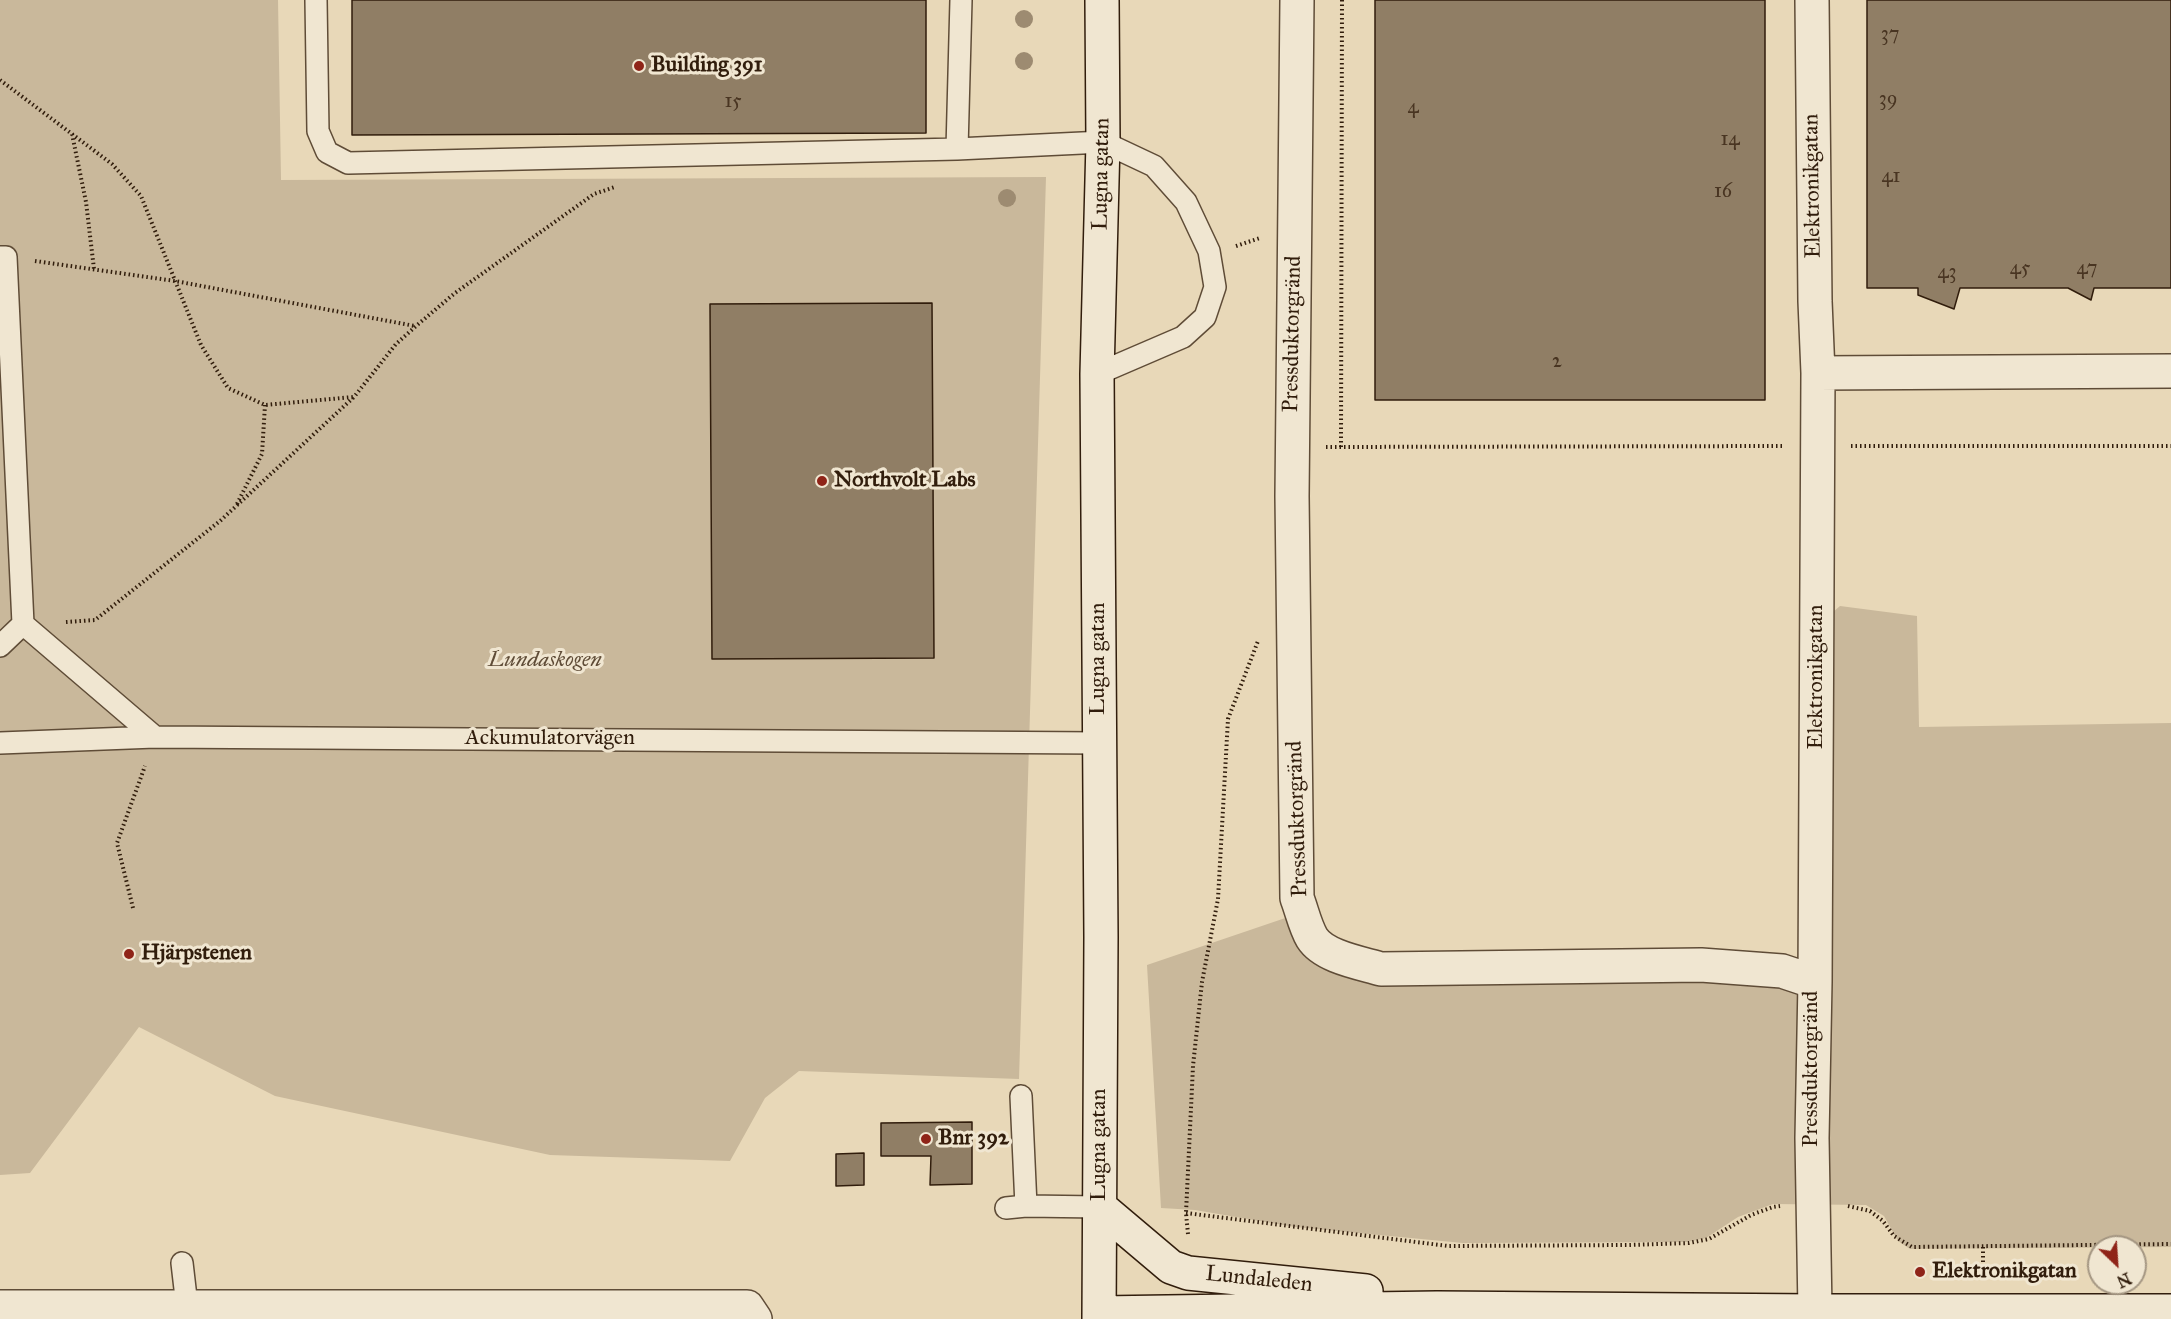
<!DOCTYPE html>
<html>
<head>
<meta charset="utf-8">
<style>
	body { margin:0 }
	#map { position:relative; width:2171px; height:1319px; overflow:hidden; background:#e8d8b8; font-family:"IM FELL Great Primer",serif }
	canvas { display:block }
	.north { position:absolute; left:2087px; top:1235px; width:60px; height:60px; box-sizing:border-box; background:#f0e6d1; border:2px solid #a49682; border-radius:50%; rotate:155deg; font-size:16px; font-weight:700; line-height:24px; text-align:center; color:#311d0c }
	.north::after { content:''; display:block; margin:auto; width:21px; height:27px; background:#8f2418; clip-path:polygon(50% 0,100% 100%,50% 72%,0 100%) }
</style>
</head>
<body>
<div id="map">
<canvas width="2171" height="1319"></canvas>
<div class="north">N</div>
</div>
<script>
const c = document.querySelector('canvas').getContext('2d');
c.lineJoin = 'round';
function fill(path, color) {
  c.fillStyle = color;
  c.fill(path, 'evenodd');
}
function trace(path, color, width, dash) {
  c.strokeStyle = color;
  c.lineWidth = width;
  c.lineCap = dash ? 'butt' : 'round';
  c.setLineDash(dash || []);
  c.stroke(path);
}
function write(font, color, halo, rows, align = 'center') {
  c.font = font + ' "IM FELL Great Primer",serif';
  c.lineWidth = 6;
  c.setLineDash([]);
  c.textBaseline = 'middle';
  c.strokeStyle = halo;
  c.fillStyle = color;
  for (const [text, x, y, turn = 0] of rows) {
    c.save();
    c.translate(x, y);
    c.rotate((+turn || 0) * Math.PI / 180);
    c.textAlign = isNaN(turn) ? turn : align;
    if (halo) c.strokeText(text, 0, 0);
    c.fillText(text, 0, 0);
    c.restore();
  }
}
fill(new Path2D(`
	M0 0H278L281 180 1046 177 1019 1079 799 1071 765 1098 730 1161 550 1155 275 1096 139 1027 30 1173 0 1175Z
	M1840 606 1917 616 1919 727 2171 723V1247L1910 1249 1898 1241 1884 1216 1866 1205 1773 1204 1738 1217 1706 1238 1687 1242 1463 1243 1295 1227 1195 1210 1161 1208 1147 965 1303 912 1372 975 1815 973 1817 626Z`), '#c9b89b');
const building = new Path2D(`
	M352 0H926V133L352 135Z
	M1375 0H1765V400H1375Z
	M1867 0H2171V288H2094L2091 300 2068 288H1960L1954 309 1918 295V288H1867Z
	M932 303 934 658 712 659 710 304Z
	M972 1122V1184L930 1185 931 1156H881V1123Z
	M864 1153V1185L836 1186V1154Z`);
fill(building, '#907e65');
trace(building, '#311d0c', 1.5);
const lane = new Path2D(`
	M316 0 318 131 327 152 348 163 957 149 1103 142 1154 166 1186 202 1209 251 1215 287 1205 317 1183 337 1097 374
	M957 149 961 0
	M0 257H6L23 624 155 737
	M0 646 23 624
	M0 743 155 737 1100 743
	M1021 1096 1026 1206 1100 1207
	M1006 1208 1026 1206
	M182 1263 187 1306`);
const street = new Path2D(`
	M1297 0 1292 496 1297 898C1302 911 1305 926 1312 938 1324 957 1361 963 1381 969L1701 965 1782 971 1815 982 1812 1138 1815 1311
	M1812 0 1815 301 1818 373 1815 982
	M1818 373 2171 371
	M0 1307H747L755 1319`);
const secondary = new Path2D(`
	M1100 1207 1171 1267 1188 1273 1366 1291
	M1100 1313 1437 1308 1815 1311H2171
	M1099 1319 1101 937 1097 374 1103 142 1102 0`);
trace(lane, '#5f4c37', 24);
trace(street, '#5f4c37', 36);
trace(secondary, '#311d0c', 36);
trace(new Path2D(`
	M0 80 112 164 141 196 201 345 228 388 265 405 353 397
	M72 134 86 202 94 269
	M1236 246 1260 238
	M35 261 175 281 415 326
	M1851 446H2171
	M1326 447 1783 446
	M1341 447 1342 0
	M237 504 262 454 265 405
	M66 622 95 620 220 521 354 397 396 344 416 326 455 293 594 194 615 187
	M133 908 117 843 145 766
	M1848 1206 1870 1211 1883 1221 1894 1236 1912 1247 2171 1244
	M1186 1213 1448 1246 1629 1245 1689 1243 1709 1239 1751 1215 1773 1207 1780 1206
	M1188 1234 1186 1213 1193 1066 1202 982 1218 899 1228 719 1258 641
	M1983 1271V1246`), '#311d0c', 4, [1.5, 3]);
trace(lane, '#f0e6d1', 21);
trace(street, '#f0e6d1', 33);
trace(secondary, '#f0e6d1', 33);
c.fillStyle = '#9d8b71';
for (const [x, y] of [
	[1024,19],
	[1024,61],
	[1007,198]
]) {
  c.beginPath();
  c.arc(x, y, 9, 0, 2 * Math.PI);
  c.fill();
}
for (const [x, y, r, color] of [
	[639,66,6,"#8f2418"],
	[822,481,6,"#8f2418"],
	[129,954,6,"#8f2418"],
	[926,1139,6,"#8f2418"],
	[1920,1272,6,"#8f2418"]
]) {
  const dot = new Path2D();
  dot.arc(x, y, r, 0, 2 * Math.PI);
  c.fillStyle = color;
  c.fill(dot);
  trace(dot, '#f0e6d1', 2);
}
write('20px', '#493522', null, [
	["37",1890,35],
	["39",1888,100],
	["15",733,102],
	["4",1413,108],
	["14",1730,140],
	["41",1891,177],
	["16",1723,192],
	["45",2020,269],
	["47",2087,269],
	["43",1947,273],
	["2",1557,362]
]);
write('bold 22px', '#311d0c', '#f0e6d1', [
	["Building 391",651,66],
	["Northvolt Labs",834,481],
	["Hjärpstenen",141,954],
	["Bnr 392",938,1139],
	["Elektronikgatan",1932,1272]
], 'left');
write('22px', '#311d0c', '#f0e6d1', [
	["Lugna gatan",1102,174,-89],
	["Elektronikgatan",1813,186,-91],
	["Pressduktorgränd",1293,334,-89],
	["Lugna gatan",1099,659,-90],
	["Elektronikgatan",1817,677,-90],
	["Ackumulatorvägen",550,739],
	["Pressduktorgränd",1298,819,-92],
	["Pressduktorgränd",1812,1069,-90],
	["Lugna gatan",1100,1145,-90],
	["Lundaleden",1259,1280,6]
]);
write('italic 22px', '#5f4c37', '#f0e6d1', [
	["Lundaskogen",545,661]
]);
</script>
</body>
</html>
